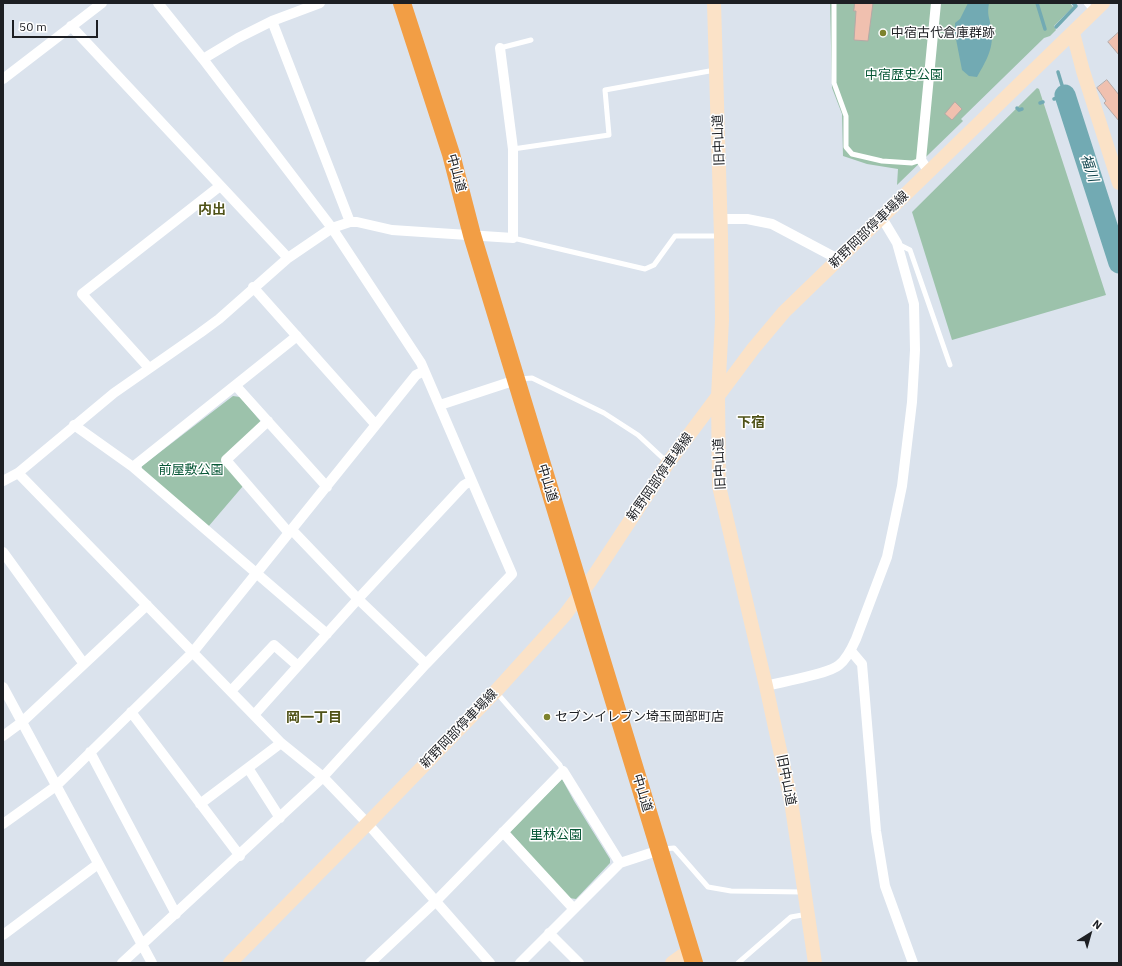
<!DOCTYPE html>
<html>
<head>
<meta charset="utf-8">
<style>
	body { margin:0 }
	#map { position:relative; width:1122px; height:966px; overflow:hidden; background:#dbe3ed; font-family:"IBM Plex Sans",sans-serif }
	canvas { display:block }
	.frame { position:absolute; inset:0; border:4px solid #1d1f23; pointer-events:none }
	.north { position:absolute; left:1070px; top:914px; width:40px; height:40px; -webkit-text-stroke:3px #fff; paint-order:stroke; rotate:37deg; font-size:11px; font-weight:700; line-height:16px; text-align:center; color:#1d1f23 }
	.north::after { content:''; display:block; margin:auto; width:14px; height:18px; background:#1d1f23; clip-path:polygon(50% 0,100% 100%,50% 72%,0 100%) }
	.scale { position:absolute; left:12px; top:20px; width:86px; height:18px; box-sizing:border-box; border:2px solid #1d1f23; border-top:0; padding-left:5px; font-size:12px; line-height:14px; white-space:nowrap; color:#1d1f23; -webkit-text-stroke:3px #fff; paint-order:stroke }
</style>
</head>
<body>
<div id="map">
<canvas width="1122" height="966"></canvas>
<div class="frame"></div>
<div class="north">N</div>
<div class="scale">50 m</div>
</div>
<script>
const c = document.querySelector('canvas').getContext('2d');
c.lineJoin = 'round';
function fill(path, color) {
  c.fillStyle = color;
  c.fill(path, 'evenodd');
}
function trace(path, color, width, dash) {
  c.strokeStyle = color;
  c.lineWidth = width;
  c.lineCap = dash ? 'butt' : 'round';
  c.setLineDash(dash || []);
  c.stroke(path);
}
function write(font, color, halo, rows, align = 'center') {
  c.font = font + ' "IBM Plex Sans","Noto Sans JP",sans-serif';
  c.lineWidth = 3;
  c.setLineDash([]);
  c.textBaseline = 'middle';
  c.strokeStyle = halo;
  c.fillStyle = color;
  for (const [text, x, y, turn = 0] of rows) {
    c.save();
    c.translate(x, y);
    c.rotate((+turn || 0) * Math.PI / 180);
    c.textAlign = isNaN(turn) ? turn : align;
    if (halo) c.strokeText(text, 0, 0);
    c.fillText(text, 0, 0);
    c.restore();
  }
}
fill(new Path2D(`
	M830 3H1070L1073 7 1054 26 1056 30 1050 36 1044 38 961 119 963 121 897 185 898 169 867 164 843 156 842 114 832 88Z
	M1037 88 1039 89 1106 295 952 340 912 212Z
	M233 396 240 397 262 423 222 461 243 486 208 527 142 470V466Z
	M562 779 574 801 610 859V863L576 899 569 898 510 832Z`), '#9cc2ab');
fill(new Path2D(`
	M968 3H989C987 15 989 16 991 27 995 47 986 61 977 77L969 76 962 70 955 34V23L960 19Z`), '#72aab3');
trace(new Path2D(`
	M1037 3 1045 29
	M1056 27 1076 6 1073 3
	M1054 99 1065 95 1058 72
	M1040 103 1043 102
	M1017 108 1019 110 1022 109`), '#72aab3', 3.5);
trace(new Path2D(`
	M1065 95 1119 263`), '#72aab3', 21);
const building = new Path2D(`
	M855 3H873L868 41 854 40 856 11H854Z
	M1119 32V55L1108 42Z
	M1107 80 1119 95V121L1104 103 1106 101 1097 88Z
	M955 102 962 109 952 120 945 114Z`);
fill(building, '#f0c0af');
trace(building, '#b6a9a5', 1);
trace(new Path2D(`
	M834 3V83L846 116V147L852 154 882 161 912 163 921 160
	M1086 3 1093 11
	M500 48 531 40
	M513 149 609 135 605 90 715 70
	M513 238 645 269 654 265 675 236H720
	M898 244 910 250 950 365
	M519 379 532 378 604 413 638 435 667 462
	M496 692 560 765 563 771
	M663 849 674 848 708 887 731 891 803 892
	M738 963 791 917 808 914`), '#fff', 5);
trace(new Path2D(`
	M272 21 350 222
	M71 26 288 258
	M203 59 238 38 272 21 320 3
	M3 79 102 3
	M929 172 921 160 936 3
	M721 219H747L772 224 838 259
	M253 287 375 424
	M149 368 82 294 220 186
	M236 386 327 487
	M440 405 516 380
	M268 421 226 460 289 533
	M74 425 133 467 327 634
	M133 467 297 336
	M18 473 281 743 323 777 368 824 490 963
	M3 481 18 473 114 393 200 333 219 319 288 258 332 228 350 222H357L392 230 513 238V149L500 48
	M292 530 358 599 426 664
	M3 552 84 664
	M851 651 862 664 876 831 885 886 913 963
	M766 686C781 682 829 674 839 665 847 659 852 648 856 639L887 557 902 486 912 402 915 350 914 304 897 243 882 218
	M3 687 152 963
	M231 691 274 645 298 666
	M131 712 240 856
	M254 715 358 599 464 485 471 481
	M3 736 22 722 147 605
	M90 752 176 914
	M248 768 280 818
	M200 804 281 743
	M3 824 56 786 193 652 416 375 424 371
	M503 832 573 908
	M549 933 579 963
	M3 935 98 864
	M122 963 323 777 426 664 512 574 421 363 332 228 203 59 158 3
	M370 963 436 901 563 771 620 863
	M520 963 620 863 660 850`), '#fff', 10);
trace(new Path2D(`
	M714 3 721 236 722 320 718 396 719 486 766 686 791 801 815 963
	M1073 33 1083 71 1119 183
	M230 963 374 817 496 691 564 616 591 580 668 463 753 349 784 312 1103 3
	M672 963 690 950`), '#fbe2c7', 14);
trace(new Path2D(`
	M402 3 451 154 472 235 694 963`), '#f29e45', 18);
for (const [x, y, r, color] of [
	[883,33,4,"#7d822d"],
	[547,717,4,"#7d822d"]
]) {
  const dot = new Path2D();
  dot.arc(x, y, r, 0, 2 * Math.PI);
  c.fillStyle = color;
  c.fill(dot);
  trace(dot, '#fff', 1.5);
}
write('13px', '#1d1f23', '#fff', [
	["中宿古代倉庫群跡",891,33],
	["セブンイレブン埼玉岡部町店",555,717]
], 'left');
write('13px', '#075736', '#fff', [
	["中宿歴史公園",904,75],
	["前屋敷公園",191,470],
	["里林公園",556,835]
]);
write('13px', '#1d1f23', '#fff', [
	["旧中山道",719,140,-92],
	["中山道",456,173,75],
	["新野岡部停車場線",869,230,-44],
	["旧中山道",720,464,-93],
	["新野岡部停車場線",660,477,-55],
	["中山道",547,483,73],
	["新野岡部停車場線",459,729,-46],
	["旧中山道",786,780,79],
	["中山道",642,793,73]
]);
write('italic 14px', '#0f434b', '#fff', [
	["福川",1089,168,72]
]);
write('bold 14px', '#4f5217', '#fff', [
	["内出",212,210],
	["下宿",751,423],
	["岡一丁目",314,718]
]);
</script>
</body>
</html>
